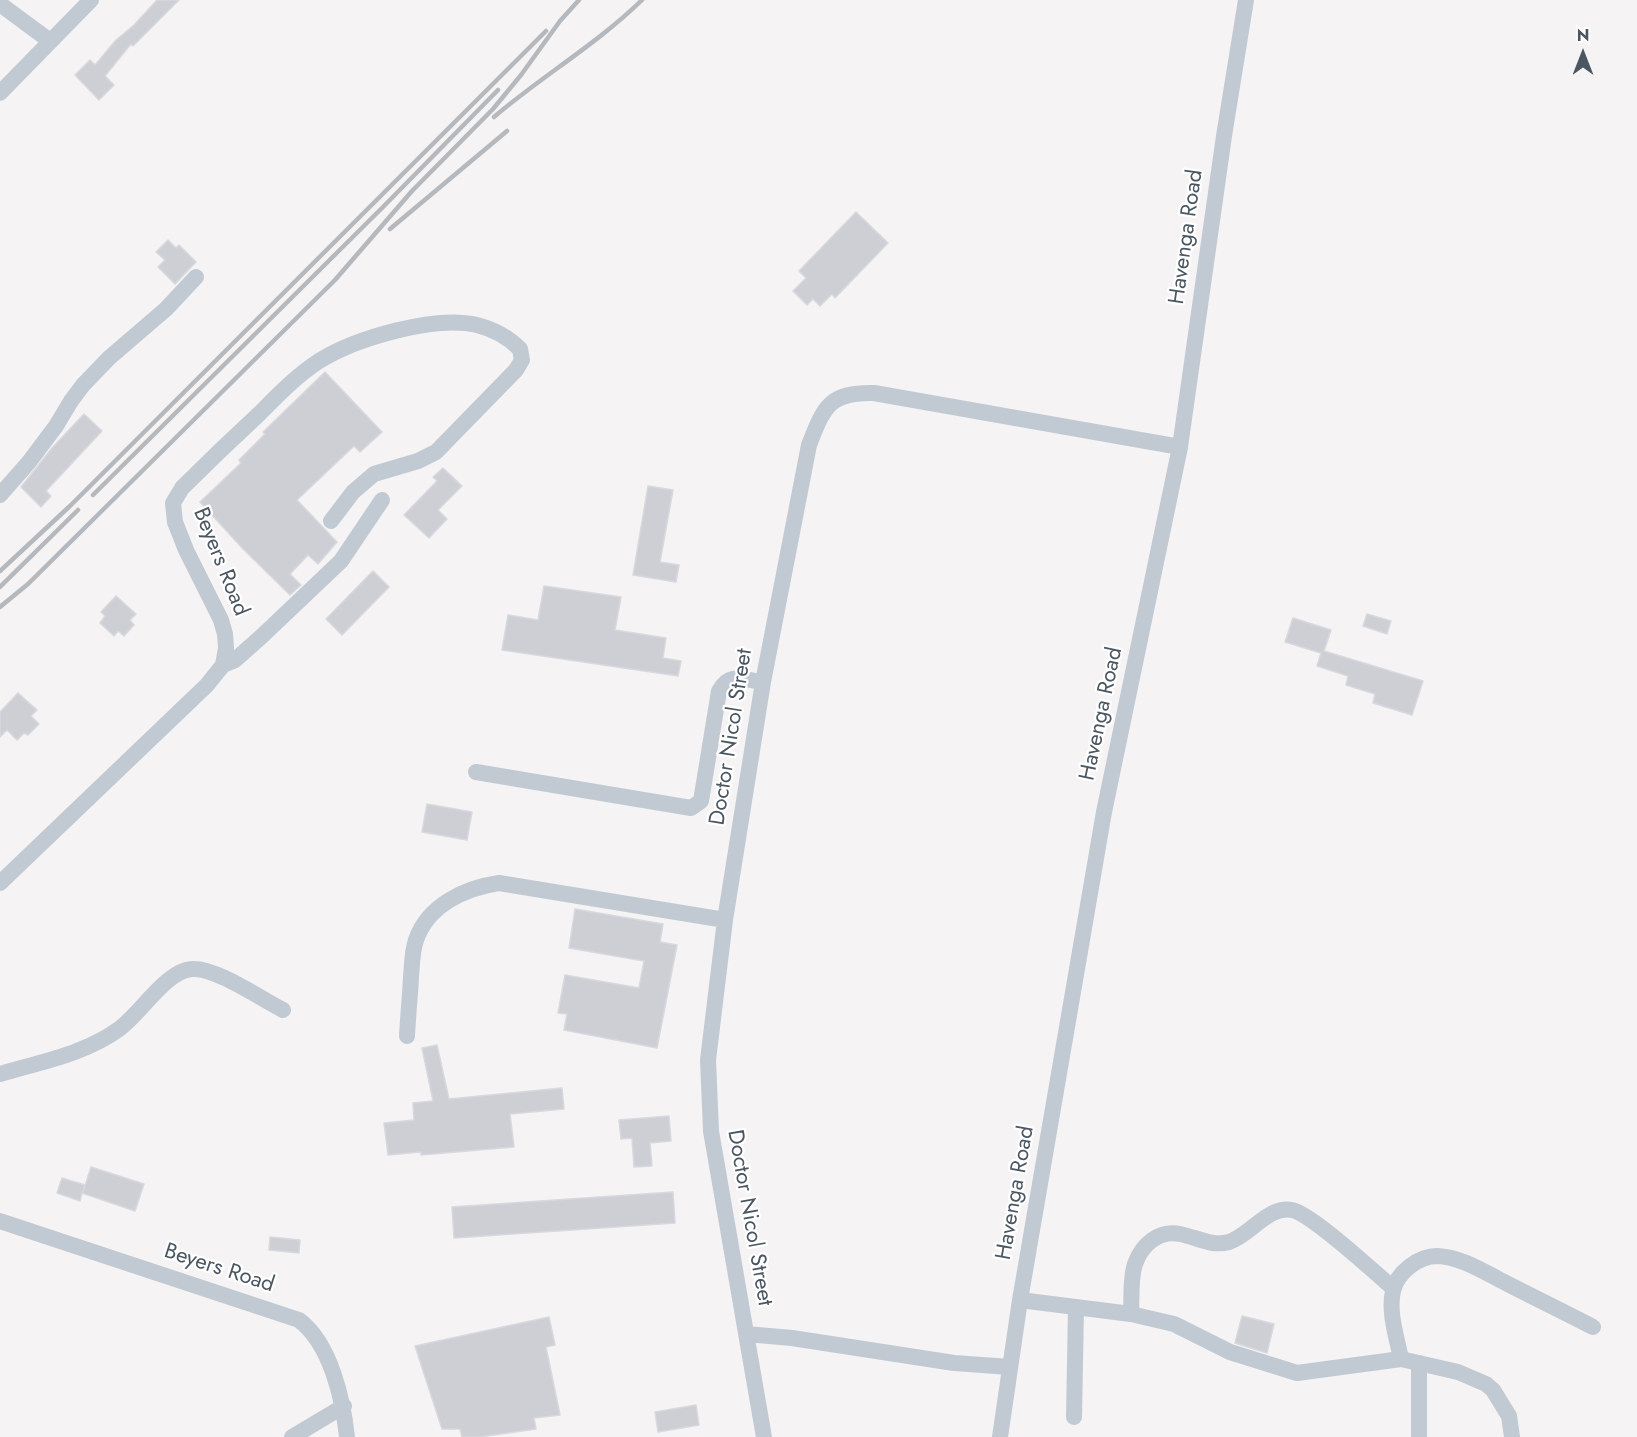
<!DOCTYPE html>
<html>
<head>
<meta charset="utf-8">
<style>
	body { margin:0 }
	#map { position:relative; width:1637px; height:1437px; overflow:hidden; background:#f5f3f3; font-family:Jost,sans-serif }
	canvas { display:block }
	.north { position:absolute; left:1553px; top:24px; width:60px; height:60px; -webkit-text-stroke:4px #fff; paint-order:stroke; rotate:0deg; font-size:16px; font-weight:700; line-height:24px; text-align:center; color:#4a5661 }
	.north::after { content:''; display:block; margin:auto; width:21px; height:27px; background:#4a5661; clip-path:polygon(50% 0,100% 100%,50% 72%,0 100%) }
</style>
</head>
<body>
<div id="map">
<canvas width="1637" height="1437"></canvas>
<div class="north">N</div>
</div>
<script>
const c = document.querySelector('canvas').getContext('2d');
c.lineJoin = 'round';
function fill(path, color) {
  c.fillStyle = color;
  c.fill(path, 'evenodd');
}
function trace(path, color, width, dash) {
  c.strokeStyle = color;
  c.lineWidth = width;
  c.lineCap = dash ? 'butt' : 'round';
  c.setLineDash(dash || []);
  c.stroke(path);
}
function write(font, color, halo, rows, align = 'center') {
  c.font = font + ' Jost,sans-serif';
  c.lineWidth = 4.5;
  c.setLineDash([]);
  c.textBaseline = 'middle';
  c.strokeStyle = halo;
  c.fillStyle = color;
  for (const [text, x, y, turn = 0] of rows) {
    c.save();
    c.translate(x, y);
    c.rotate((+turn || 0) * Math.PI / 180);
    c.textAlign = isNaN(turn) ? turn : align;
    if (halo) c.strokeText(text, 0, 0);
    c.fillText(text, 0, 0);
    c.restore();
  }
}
const building = new Path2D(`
	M157 0H179L133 46 131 44 105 76 114 85 99 100 75 75 90 60 95 65 116 40 134 25Z
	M856 212 888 243 835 298 832 294 820 306 813 299 807 305 793 291 806 278 799 271Z
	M168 240 176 248 179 245 196 262 175 284 158 267 165 260 156 252Z
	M325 372 382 432 360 452 354 446 297 500 337 542 318 564 308 555 290 574 301 585 290 595 243 549 200 502 241 463 239 460 265 434 263 432Z
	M84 414 102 431 46 491 51 496 41 507 21 487 52 448Z
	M443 468 462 486 438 510 447 519 429 538 404 515 437 481 433 477Z
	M648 486 673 490 660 562 679 565 676 582 633 575Z
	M373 571 389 587 342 635 326 619Z
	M544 586 621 597 615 630 666 638 663 658 681 661 678 676 502 650 508 615 538 620Z
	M116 596 136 614 130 620 134 625 124 636 118 631 114 636 100 623 105 616 101 612Z
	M1367 614 1391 621 1387 634 1363 626Z
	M1293 618 1331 630 1324 651 1423 681 1412 715 1373 703 1375 694 1346 685 1348 676 1317 666 1321 653 1285 642Z
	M18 693 37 710 31 716 39 724 28 735 24 733 17 740 7 730 0 737V712Z
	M427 804 472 812 467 840 422 832Z
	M575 909 663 924 660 942 677 945 657 1048 564 1030 567 1014 558 1013 565 975 639 988 644 961 569 948Z
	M437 1045 449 1099 562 1088 564 1109 510 1114 514 1147 421 1155V1152L388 1155 384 1123 414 1120 413 1103 433 1101 422 1048Z
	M669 1116 671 1141 650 1143 652 1166 634 1167 632 1138 621 1139 619 1120Z
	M91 1167 144 1184 135 1211 82 1193 80 1201 57 1193 62 1178 85 1185 83 1192Z
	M673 1192 675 1223 454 1238 452 1207Z
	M270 1237 300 1240 299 1253 269 1250Z
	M1242 1316 1274 1324 1267 1353 1235 1343Z
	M549 1317 555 1345 546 1347 560 1415 534 1418 536 1429 480 1437H462L460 1429H442L415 1346Z
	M696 1405 699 1425 658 1432 655 1412Z`);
fill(building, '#cdcfd5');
trace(building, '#d7d9de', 1.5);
trace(new Path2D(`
	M0 4 50 41
	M0 93 91 0
	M0 495 29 462 56 426 71 401 83 385 109 358 166 309 196 277
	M223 665 235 660 262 636 341 561 382 500
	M476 772 691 808 701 801 719 691C730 671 743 680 763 682
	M0 883 207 685 223 665 226 648 225 634 221 620 186 550 175 522 173 503 182 488C207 463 232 439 258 415 277 396 296 376 319 361 356 338 435 315 477 325 493 329 509 338 520 349L522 360 516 370 436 452 418 461 374 474 353 492 331 521
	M407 1036C408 1016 410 997 411 977 412 965 412 951 416 940 428 905 465 888 499 883L725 920
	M0 1074C40 1062 85 1054 119 1029 140 1014 167 970 192 969 215 967 261 999 283 1010
	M0 1221 299 1320C331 1344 343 1400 347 1437
	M1020 1300 1131 1314 1174 1324 1230 1352 1297 1373 1401 1359 1458 1372 1486 1384 1493 1390 1509 1416 1512 1437
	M1131 1314C1132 1298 1130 1279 1135 1264 1142 1244 1159 1230 1180 1234 1196 1237 1212 1247 1229 1242 1250 1235 1269 1205 1292 1210 1312 1214 1374 1272 1393 1288
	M746 1334 792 1338 954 1363 1010 1367
	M1401 1359C1397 1338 1388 1312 1393 1291 1397 1272 1419 1256 1437 1256 1462 1257 1484 1272 1506 1283 1535 1298 1564 1312 1593 1327
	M1419 1363V1437
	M1074 1417 1076 1308
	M292 1437 344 1406
	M764 1437 711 1131 708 1060 725 920 763 682 809 445C824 407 829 392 874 393L1180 447
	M1000 1437 1020 1300 1104 812 1180 447 1224 136 1246 0`), '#c1cad2', 16);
trace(new Path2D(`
	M494 117C542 76 597 44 642 0
	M390 229 507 131
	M93 495 383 207 498 90
	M0 571 70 506 546 31
	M0 587 78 510
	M0 607 28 584 335 280 412 191 493 109 521 75 560 21 579 0`), '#b5b8bd', 4.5);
write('22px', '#4a5661', '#fff', [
	["Havenga Road",1187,237,-82],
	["Beyers Road",220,562,68],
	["Havenga Road",1102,714,-78],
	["Doctor Nicol Street",732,737,-81],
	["Havenga Road",1016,1193,-80],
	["Doctor Nicol Street",749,1218,80],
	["Beyers Road",219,1269,18]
]);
</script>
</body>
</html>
